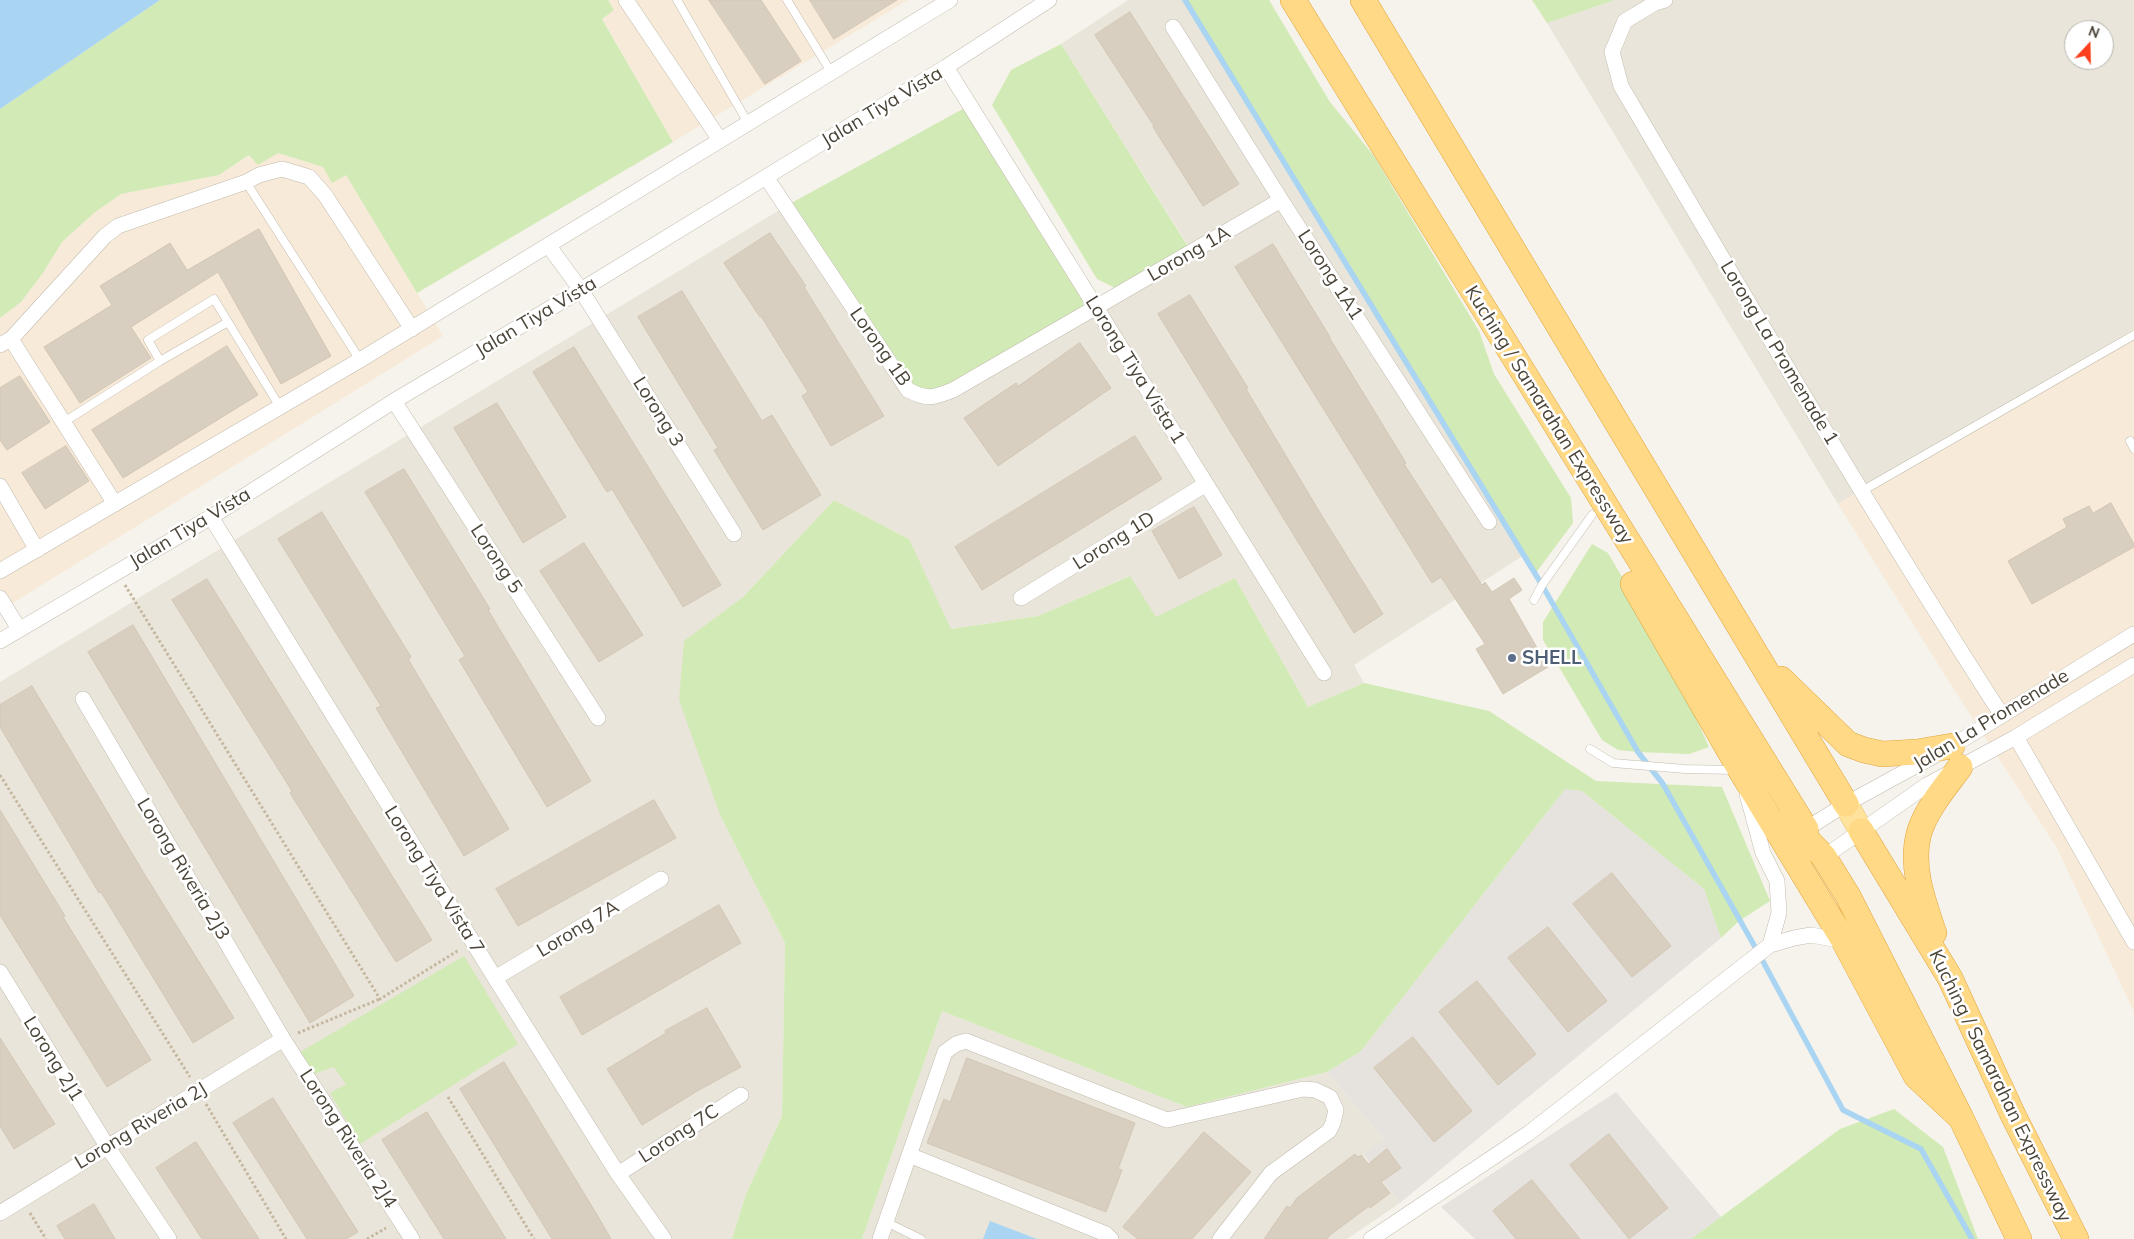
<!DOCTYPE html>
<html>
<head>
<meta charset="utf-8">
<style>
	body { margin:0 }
	#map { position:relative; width:2134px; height:1239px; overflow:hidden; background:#f6f3ec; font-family:Mulish,sans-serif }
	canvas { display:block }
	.north { position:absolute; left:2064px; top:20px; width:50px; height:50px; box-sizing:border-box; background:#fff; border:1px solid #b7b4b0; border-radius:50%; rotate:21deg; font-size:14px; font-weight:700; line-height:20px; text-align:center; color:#4b4439 }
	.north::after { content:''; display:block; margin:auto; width:18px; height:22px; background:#fc3f1d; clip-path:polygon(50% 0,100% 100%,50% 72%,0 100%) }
</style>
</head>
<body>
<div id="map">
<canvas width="2134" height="1239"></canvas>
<div class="north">N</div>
</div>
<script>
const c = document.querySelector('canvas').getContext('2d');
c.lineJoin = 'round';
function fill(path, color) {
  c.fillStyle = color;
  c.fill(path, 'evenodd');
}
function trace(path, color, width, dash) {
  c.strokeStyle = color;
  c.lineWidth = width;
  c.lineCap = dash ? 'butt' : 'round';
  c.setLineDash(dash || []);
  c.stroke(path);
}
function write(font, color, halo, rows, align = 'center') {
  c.font = font + ' Mulish,sans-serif';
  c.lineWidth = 5;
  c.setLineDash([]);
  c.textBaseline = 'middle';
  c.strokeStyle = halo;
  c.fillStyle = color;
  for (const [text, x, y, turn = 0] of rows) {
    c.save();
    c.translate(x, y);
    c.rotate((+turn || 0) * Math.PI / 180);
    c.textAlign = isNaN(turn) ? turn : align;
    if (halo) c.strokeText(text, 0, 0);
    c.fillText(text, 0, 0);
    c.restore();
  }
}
fill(new Path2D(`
	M1128 0H1185L1524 555 1354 665 1364 683 1308 707 1235 578 1156 618 1129 576 1038 616 950 629 909 539 834 500 743 597 684 642 721 817 785 943 782 1116 746 1194 732 1239H0V682L786 206 907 390 1192 252 1061 44Z
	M1615 0H2134V329L1838 504 1547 23ZM2074 30H2104V60H2074Z
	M942 1011 1187 1107 1327 1072 1384 1139 1364 1156 1400 1203 1347 1239H862Z`), '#eae5da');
fill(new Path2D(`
	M608 0H908L673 142 602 18 614 10Z
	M278 153 346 174 443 336 0 611V318L21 302 43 273 62 242 94 213 121 194 219 175 250 155Z
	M2134 329V1012L2057 848 1953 688 1838 504Z`), '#f7ead8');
fill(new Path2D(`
	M1565 789 1582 791 1704 889 1721 938 1400 1203 1364 1155 1384 1139 1327 1072 1361 1051Z
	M1616 1092 1721 1217 1691 1239H1475L1441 1207Z`), '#e6e2dd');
fill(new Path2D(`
	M160 0H608L614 10 602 19 673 142 417 293 346 175 332 183 323 167 278 153 258 165 249 155 219 175 121 194 94 213 62 242 43 273 21 302 0 318V109Z
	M1185 0H1269L1330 102 1374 156 1479 331 1494 374 1571 498 1573 523 1535 574Z
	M1532 0H1615L1547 23Z
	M1061 44 1192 253 1123 292 1097 279 992 105 1011 70Z
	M970 105 1096 308 953 390 921 397 786 206Z
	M834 500 909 539 951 629 1038 616 1130 576 1156 617 1235 578 1308 707 1364 683 1489 711 1596 781 1722 787 1770 901 1739 921 1721 938 1704 889 1582 791 1565 789 1361 1051 1327 1072 1187 1107 942 1011 862 1239H732L746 1194 782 1116 785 943 721 817 679 700 684 641 743 597Z
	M1592 544 1608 553 1665 650 1709 747 1689 754 1638 752 1618 750 1602 740 1543 640V622Z
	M464 956 518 1044 360 1144 330 1093 346 1084 334 1067 314 1074 300 1052Z
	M1894 1109 1943 1147 1978 1239H1691L1840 1129Z`), '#d2eab5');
fill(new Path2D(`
	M0 0H160L0 109Z
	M990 1221 1037 1239H983Z`), '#a9d4f2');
trace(new Path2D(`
	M1185 0 1542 585 1638 752 1663 784 1759 954 1843 1110 1921 1149 1972 1239`), '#a9d4f2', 5.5);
const building = new Path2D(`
	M709 0H761L801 61 765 84Z
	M810 0H897L834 39Z
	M1130 12 1239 184 1203 206 1153 127 1154 126 1095 35Z
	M259 229 331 356 281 384 218 272 131 327 151 358 80 403 44 347 112 305 100 286 170 243 187 270Z
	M770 233 806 286 804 287 884 416 831 446 802 396 808 392 761 316 760 317 724 263Z
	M1273 244 1330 337H1329L1406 463 1404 464 1482 585 1485 582 1492 592 1514 578 1522 590 1509 599 1548 667 1503 694 1476 649 1485 644 1441 577 1432 583 1235 267Z
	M682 291 762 421 772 415 821 495 763 530 714 450 718 448 638 317Z
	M1190 295 1248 388 1246 389 1322 516 1383 614 1354 633 1158 314Z
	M1080 343 1111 388 998 466 964 418 1016 383 1018 386Z
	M227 346 258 395 123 478 92 430Z
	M574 347 721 585 683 607 612 489 607 492 533 372Z
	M20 376 50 422 7 450 0 440V388Z
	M497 403 566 517 523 543 454 428Z
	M1135 436 1162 479 982 590 955 547Z
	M66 446 89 481 45 509 22 473Z
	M404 469 490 609 488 610 591 781 547 807 459 660 465 656 365 492Z
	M2111 503 2134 544V547L2032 604 2008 561 2067 527 2063 519 2089 506 2093 513Z
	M1194 507 1222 555 1179 579 1152 531Z
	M322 512 411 657 408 659 509 829 464 856 376 708 381 706 278 539Z
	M584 543 643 635 599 662 540 571Z
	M207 579 432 940 396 962 290 793 292 791 172 600Z
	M133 625 354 996 310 1023 88 652Z
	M32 686 145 875 234 1018 193 1043 101 892 99 893 0 727V705Z
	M654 800 676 838 518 926 496 889Z
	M0 810 65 916 63 917 151 1060 107 1087 0 915Z
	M1612 873 1671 946 1632 977 1573 904Z
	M719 905 741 943 582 1035 560 997Z
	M1548 927 1607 1001 1568 1032 1508 958Z
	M1477 981 1536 1054 1498 1085 1439 1012Z
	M707 1008 741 1067 699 1090 642 1125 607 1069 666 1033 665 1031Z
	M1413 1037 1472 1111 1434 1142 1374 1068Z
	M0 1038 55 1124 14 1149 0 1126Z
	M967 1058 1135 1123 1118 1169 1122 1170 1106 1212 927 1143 944 1099 950 1102Z
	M504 1062 596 1213 611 1239H552L460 1089Z
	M273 1098 358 1232 346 1239H307L233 1123Z
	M427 1112 506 1239H444L382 1140Z
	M1204 1132 1251 1172 1192 1239H1138L1123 1227Z
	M1609 1134 1668 1208 1629 1239 1570 1165Z
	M196 1142 259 1239H202L156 1168Z
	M1387 1149 1401 1168 1381 1182 1390 1193 1370 1208 1369 1206 1330 1235 1327 1239H1264L1287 1206 1290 1208 1297 1198 1355 1154 1358 1157 1361 1155 1368 1164Z
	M1532 1180 1580 1239H1516L1493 1211Z
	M94 1204 115 1239H65L57 1226Z`);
fill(building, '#d8cfc1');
trace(building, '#d3c7b4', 1);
const service = new Path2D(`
	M677 0 748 123
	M787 0 831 72
	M246 182 360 360
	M160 361 148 340 214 299 280 407
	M64 422 160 361 228 322
	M2130 441 2134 449
	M1862 491 2134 335
	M1534 600 1542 585 1592 515
	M1590 749 1613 763 1685 769 1734 770
	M886 1222 921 1239`);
const minor = new Path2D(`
	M626 0 720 140
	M1665 0 1655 3 1625 21 1612 52 1621 86C1745 297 1868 508 2001 714
	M1173 27 1281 200 1489 522
	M946 67 1324 673
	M766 177 908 390C927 400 933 398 953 390L1281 200
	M548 245 581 290 734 534
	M11 339 115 504
	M0 345 11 339 105 236 118 226 246 182 259 175 282 169 309 177 325 195 412 329
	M394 401 598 718
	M0 486 37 550
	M211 517 495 978 618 1174 664 1239
	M0 571 360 360 950 0
	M0 598 19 629
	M1021 598 1206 484
	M0 641 211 517 394 401 581 290 946 67 1049 0
	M83 699 283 1039 412 1239
	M2016 737 2134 942
	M1747 794 1763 853 1777 881 1779 913 1770 945
	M1806 829 1846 804 1952 746 2134 634
	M1824 857 1927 785 2016 737 2134 665
	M0 972 107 1146 169 1239
	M495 978 661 879
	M909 1155 1106 1234 1111 1239
	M618 1174 741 1095
	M0 1213 283 1039
	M880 1239 945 1052 956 1044 966 1041 1167 1120 1303 1089 1315 1090 1330 1097 1336 1110 1333 1123 1329 1131 1271 1173 1220 1239
	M1371 1239 1529 1133 1770 945 1794 938 1811 935 1844 941`);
const primary = new Path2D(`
	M1846 804 1861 831`);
const trunk = new Path2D(`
	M1293 0 1806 829
	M1363 0 1846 804
	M1633 584 1741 771 1844 941 1916 1076 1961 1118
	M1781 679 1848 744 1864 750 1882 754 1917 752 1952 746
	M1788 820 1824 857 1848 896 1961 1118 2019 1239
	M1861 831 1950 978 2013 1115 2076 1239
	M1934 933C1923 901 1909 864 1920 830 1928 807 1946 786 1960 767`);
trace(service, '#c2bbae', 9);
trace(minor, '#c2bbae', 16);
trace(primary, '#e6c16a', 25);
trace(trunk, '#e0a43c', 26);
trace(new Path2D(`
	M125 585 380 999 459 950
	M0 775 190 1077
	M298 1033 380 999
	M448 1097 534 1239
	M206 1104 286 1239
	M30 1213 46 1239
	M367 1239 386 1228`), '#c4b79f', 3, [2.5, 2.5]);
trace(service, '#fff', 8);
trace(minor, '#fff', 15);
trace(primary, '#ffe39c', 24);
trace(trunk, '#ffd985', 25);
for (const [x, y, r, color] of [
	[1512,658,5,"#5c6f8a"]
]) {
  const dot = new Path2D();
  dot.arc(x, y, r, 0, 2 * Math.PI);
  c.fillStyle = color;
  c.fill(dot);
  trace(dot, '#fff', 2);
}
write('19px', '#4b4439', '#fff', [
	["Jalan Tiya Vista",882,107,-31],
	["Lorong 1A",1189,254,-30],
	["Lorong 1A1",1330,275,57],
	["Jalan Tiya Vista",536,317,-31],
	["Lorong 1B",880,347,55],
	["Lorong La Promenade 1",1779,353,59],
	["Lorong Tiya Vista 1",1135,370,58],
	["Lorong 3",658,412,58],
	["Kuching / Samarahan Expressway",1549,415,58],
	["Jalan Tiya Vista",190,528,-31],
	["Lorong 1D",1114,541,-32],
	["Lorong 5",496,559,57],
	["Jalan La Promenade",1991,720,-31],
	["Lorong Riveria 2J3",183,869,59],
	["Lorong Tiya Vista 7",434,880,58],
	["Lorong 7A",578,929,-31],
	["Lorong 2J1",53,1059,58],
	["Kuching / Samarahan Expressway",2000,1086,64],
	["Lorong Riveria 2J",141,1126,-31],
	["Lorong 7C",679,1134,-33],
	["Lorong Riveria 2J4",348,1139,57]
]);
write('bold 19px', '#4e5e75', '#fff', [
	["SHELL",1522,658]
], 'left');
</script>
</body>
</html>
